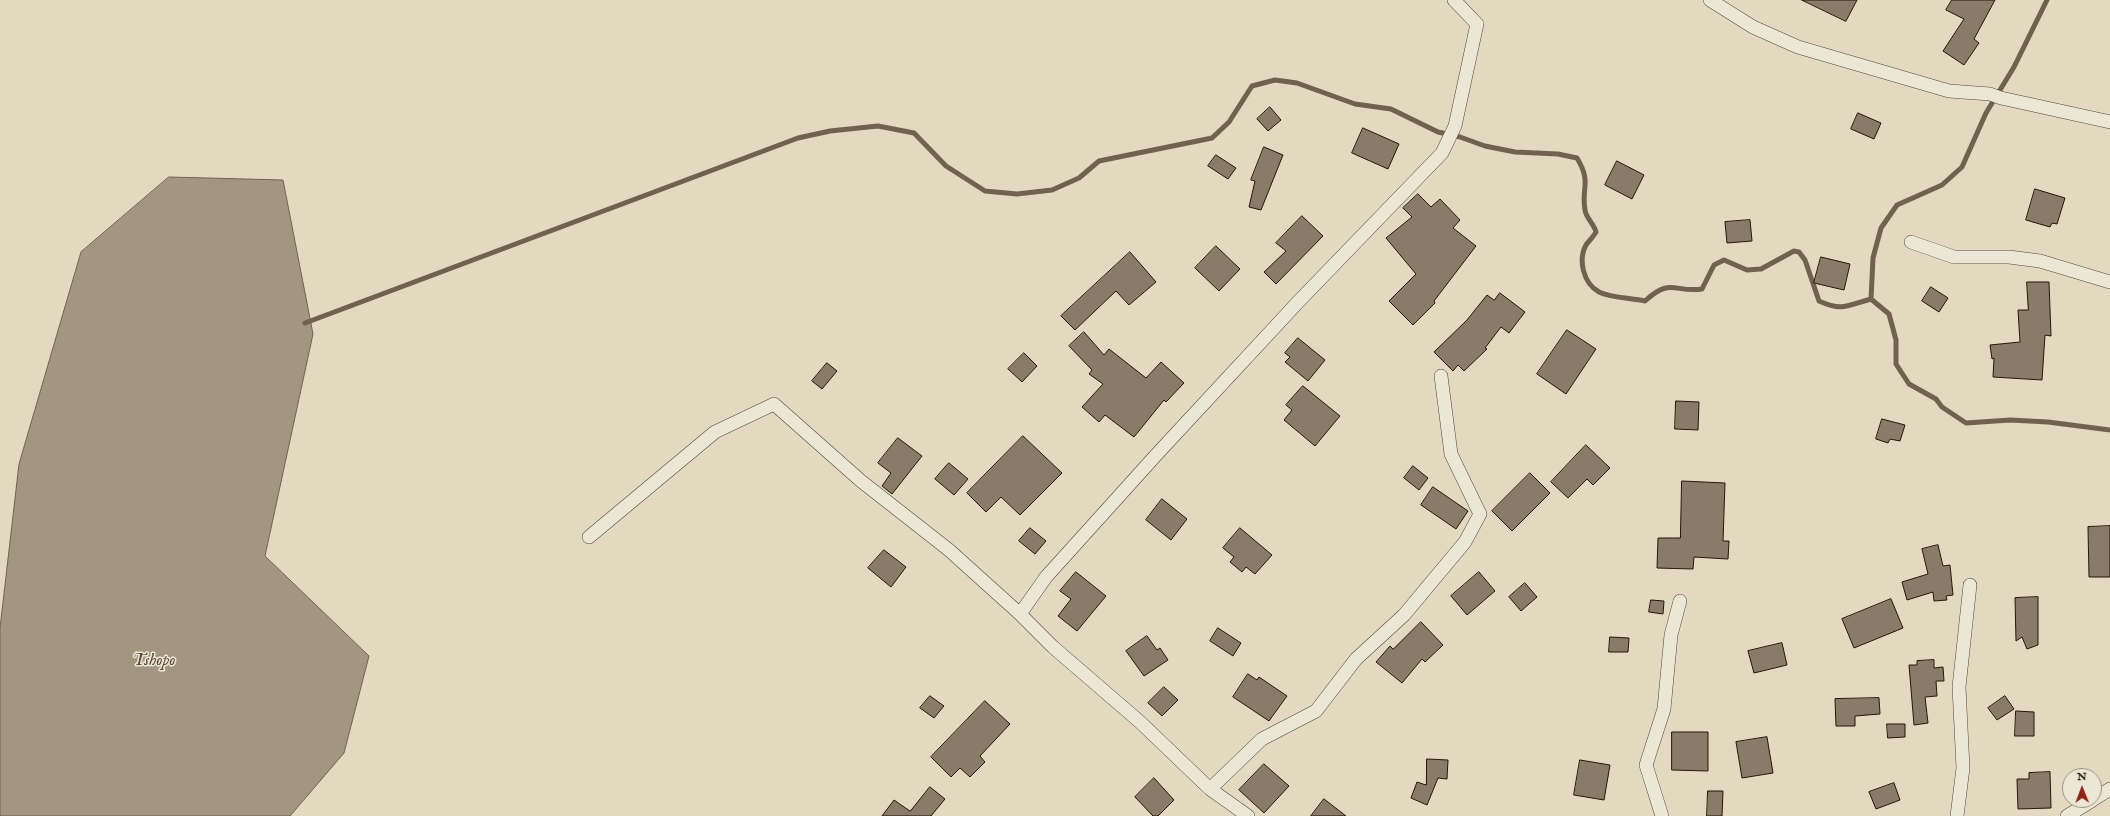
<!DOCTYPE html>
<html>
<head>
<meta charset="utf-8">
<style>
	body { margin:0 }
	#map { position:relative; width:2110px; height:816px; overflow:hidden; background:#e2d9c0; font-family:"IM FELL English",serif }
	canvas { display:block }
	.north { position:absolute; left:2062px; top:768px; width:40px; height:40px; box-sizing:border-box; background:#ece6d6; border:1px solid #9d9283; border-radius:50%; rotate:359deg; font-size:11px; font-weight:700; line-height:16px; text-align:center; color:#271507 }
	.north::after { content:''; display:block; margin:auto; width:14px; height:18px; background:#8f2418; clip-path:polygon(50% 0,100% 100%,50% 72%,0 100%) }
</style>
</head>
<body>
<div id="map">
<canvas width="2110" height="816"></canvas>
<div class="north">N</div>
</div>
<script>
const c = document.querySelector('canvas').getContext('2d');
c.lineJoin = 'round';
function fill(path, color) {
  c.fillStyle = color;
  c.fill(path, 'evenodd');
}
function trace(path, color, width, dash) {
  c.strokeStyle = color;
  c.lineWidth = width;
  c.lineCap = dash ? 'butt' : 'round';
  c.setLineDash(dash || []);
  c.stroke(path);
}
function write(font, color, halo, rows, align = 'center') {
  c.font = font + ' "IM FELL English",serif';
  c.lineWidth = 3;
  c.setLineDash([]);
  c.textBaseline = 'middle';
  c.strokeStyle = halo;
  c.fillStyle = color;
  for (const [text, x, y, turn = 0] of rows) {
    c.save();
    c.translate(x, y);
    c.rotate((+turn || 0) * Math.PI / 180);
    c.textAlign = isNaN(turn) ? turn : align;
    if (halo) c.strokeText(text, 0, 0);
    c.fillText(text, 0, 0);
    c.restore();
  }
}
const water = new Path2D(`
	M169 177 283 180 313 334 265 556 369 656 344 753 290 816H0V628L19 464 81 252Z`);
fill(water, '#a29681');
trace(water, '#716250', 1);
trace(new Path2D(`
	M1871 299 1873 258 1881 228 1897 205 1942 185 1962 167 1986 113 2014 67 2047 0
	M305 323 798 138 830 131 878 126 914 133 946 166 985 191 1017 194 1052 190 1079 178 1099 161 1212 138 1229 122 1252 86 1275 80 1297 83 1355 104 1391 109 1438 132 1460 137 1485 146 1515 152 1558 154 1577 158C1592 183 1581 187 1585 210 1586 218 1594 224 1596 232 1593 237 1589 241 1586 245 1578 260 1583 283 1599 292 1611 298 1631 298 1645 301 1671 277 1674 293 1702 289L1714 265 1724 260 1747 270 1761 269 1794 251 1799 252 1805 260 1819 301C1843 312 1848 305 1871 299L1889 314 1896 340V364L1909 384 1936 399 1942 407 1966 423 2010 420 2048 422 2110 430`), '#716250', 5);
const building = new Path2D(`
	M1802 0H1857L1846 21Z
	M1952 0H1995L1974 39 1979 43 1964 65 1943 51 1964 19 1946 10Z
	M1270 107 1281 120 1268 131 1257 119Z
	M1858 113 1881 123 1874 139 1851 129Z
	M1363 128 1399 144 1388 169 1352 153Z
	M1264 147 1283 155 1261 210 1249 207 1255 181 1251 180Z
	M1216 155 1236 168 1228 179 1208 166Z
	M1617 161 1644 175 1632 199 1605 185Z
	M2035 189 2065 198 2057 224 2052 223 2050 227 2026 220Z
	M1418 194 1431 207 1440 199 1460 220 1453 228 1476 246 1434 301 1435 303 1413 325 1389 301 1416 274 1386 238 1412 217 1403 208Z
	M1302 216 1323 236 1276 284 1264 272 1286 251 1276 243Z
	M1750 220 1752 241 1727 243 1725 222Z
	M1216 246 1240 269 1219 291 1195 268Z
	M1130 252 1156 282 1129 305 1116 291 1075 330 1061 316Z
	M1821 257 1850 264 1844 290 1814 283Z
	M2027 282H2049L2051 336 2045 335 2042 380 1993 377 1994 358 1992 359 1990 345 2020 342 2018 310H2028Z
	M1931 287 1948 298 1939 312 1922 301Z
	M1500 293 1525 312 1509 333 1501 327 1485 348 1487 349 1464 371 1458 365 1453 371 1434 352 1467 320 1487 295 1494 300Z
	M1567 330 1596 349 1566 394 1537 374Z
	M1084 332 1104 355 1109 349 1146 378 1161 362 1184 383 1166 402 1164 400 1134 437 1105 415 1099 422 1082 407 1103 384 1089 374 1092 370 1069 346Z
	M1298 338 1325 360 1308 381 1285 362 1290 357 1285 353Z
	M1024 353 1037 366 1022 382 1008 369Z
	M827 363 837 371 822 389 812 381Z
	M1303 386 1340 416 1315 446 1284 420 1292 410 1286 405Z
	M1676 401 1699 402 1698 430 1675 429Z
	M1882 419 1905 425 1900 441 1890 439 1888 443 1876 439Z
	M1023 436 1062 473 1020 515 1001 497 986 512 967 493Z
	M898 438 922 456 892 494 882 486 891 473 878 463Z
	M1586 445 1610 468 1593 485 1587 479 1568 498 1551 482Z
	M949 463 968 479 954 495 935 479Z
	M1413 466 1428 478 1419 490 1404 478Z
	M1530 473 1550 493 1512 531 1492 511Z
	M1682 481 1725 483 1723 541H1729L1728 559 1694 557 1693 569 1657 568 1658 538H1680Z
	M1433 487 1468 511 1456 529 1421 505Z
	M1162 499 1187 519 1171 540 1146 520Z
	M2110 526V577H2089L2088 527Z
	M1030 528 1046 541 1035 554 1019 541Z
	M1240 528 1272 555 1255 574 1246 567 1242 572 1230 562 1234 557 1223 548Z
	M1938 545 1943 566 1950 565 1953 595 1946 596 1947 600 1934 601 1933 592 1907 600 1902 582 1928 574 1922 549Z
	M884 550 906 567 891 587 868 568Z
	M1076 572 1106 596 1077 631 1058 616 1071 599 1060 591Z
	M1479 572 1495 591 1467 615 1451 596Z
	M1525 583 1537 597 1521 611 1509 597Z
	M2038 597V645L2027 649 2022 637 2016 641 2015 598Z
	M1891 599 1903 628 1854 648 1842 619Z
	M1651 600 1664 601 1663 614 1649 612Z
	M1421 622 1443 645 1425 662 1422 659 1402 683 1376 662 1390 646 1393 649Z
	M1218 628 1241 643 1233 656 1210 641Z
	M1147 636 1157 650 1160 648 1168 660 1144 676 1126 651Z
	M1610 637 1629 638 1628 652H1609Z
	M1782 643 1787 665 1754 673 1748 651Z
	M1934 660V668L1943 667 1944 681H1936L1937 696 1925 697 1928 723 1914 725 1909 665H1917V661Z
	M1248 674 1257 680 1259 677 1287 696 1269 721 1233 697Z
	M1164 687 1178 700 1162 716 1148 703Z
	M930 696 944 706 934 718 920 708Z
	M2005 696 2014 709 1997 720 1988 708Z
	M1879 698 1880 714 1855 716V726H1836L1835 699Z
	M985 701 1010 724 980 756 985 762 970 777 960 768 951 777 931 757Z
	M2016 711 2034 712V736H2015Z
	M1887 724H1905V737L1888 738Z
	M1672 732H1708V771L1672 770Z
	M1767 737 1773 773 1742 778 1736 742Z
	M1427 759 1448 760 1447 779 1438 778 1427 805 1411 798 1417 782 1426 785Z
	M1580 760 1610 765 1604 800 1574 795Z
	M1264 764 1289 786 1264 813 1239 790Z
	M2050 772 2051 808 2018 809 2017 779H2029V773Z
	M1154 778 1174 800 1158 816H1153L1135 797Z
	M1894 783 1900 800 1876 809 1869 792Z
	M930 787 945 799 931 816H882L894 800 910 811Z
	M1708 791H1723L1722 816H1707Z
	M1324 799 1346 816H1311Z`);
fill(building, '#887b67');
trace(building, '#271507', 1);
const minor = new Path2D(`
	M1710 0 1753 27 1798 47 1949 91 1990 94 2001 98 2110 122
	M1911 242 1954 257H2009L2040 261 2110 282
	M589 537 715 432 774 404 861 481 949 550 1020 614 1053 647 1140 722 1210 789 1248 816
	M1020 614 1046 577 1157 454 1299 301 1442 153 1455 126 1477 24 1454 0
	M1210 789 1262 739 1316 711 1356 659 1404 615 1465 542 1480 514 1451 454 1441 376
	M2094 799 2110 789
	M1662 816 1646 765 1664 709 1671 635 1680 601
	M1957 816 1963 768 1959 687 1970 585
	M2067 816 2093 800`);
trace(minor, '#564635', 14);
trace(minor, '#ece6d6', 13);
write('italic 17px', '#584938', '#ece6d6', [
	["Tshopo",154,662]
]);
</script>
</body>
</html>
